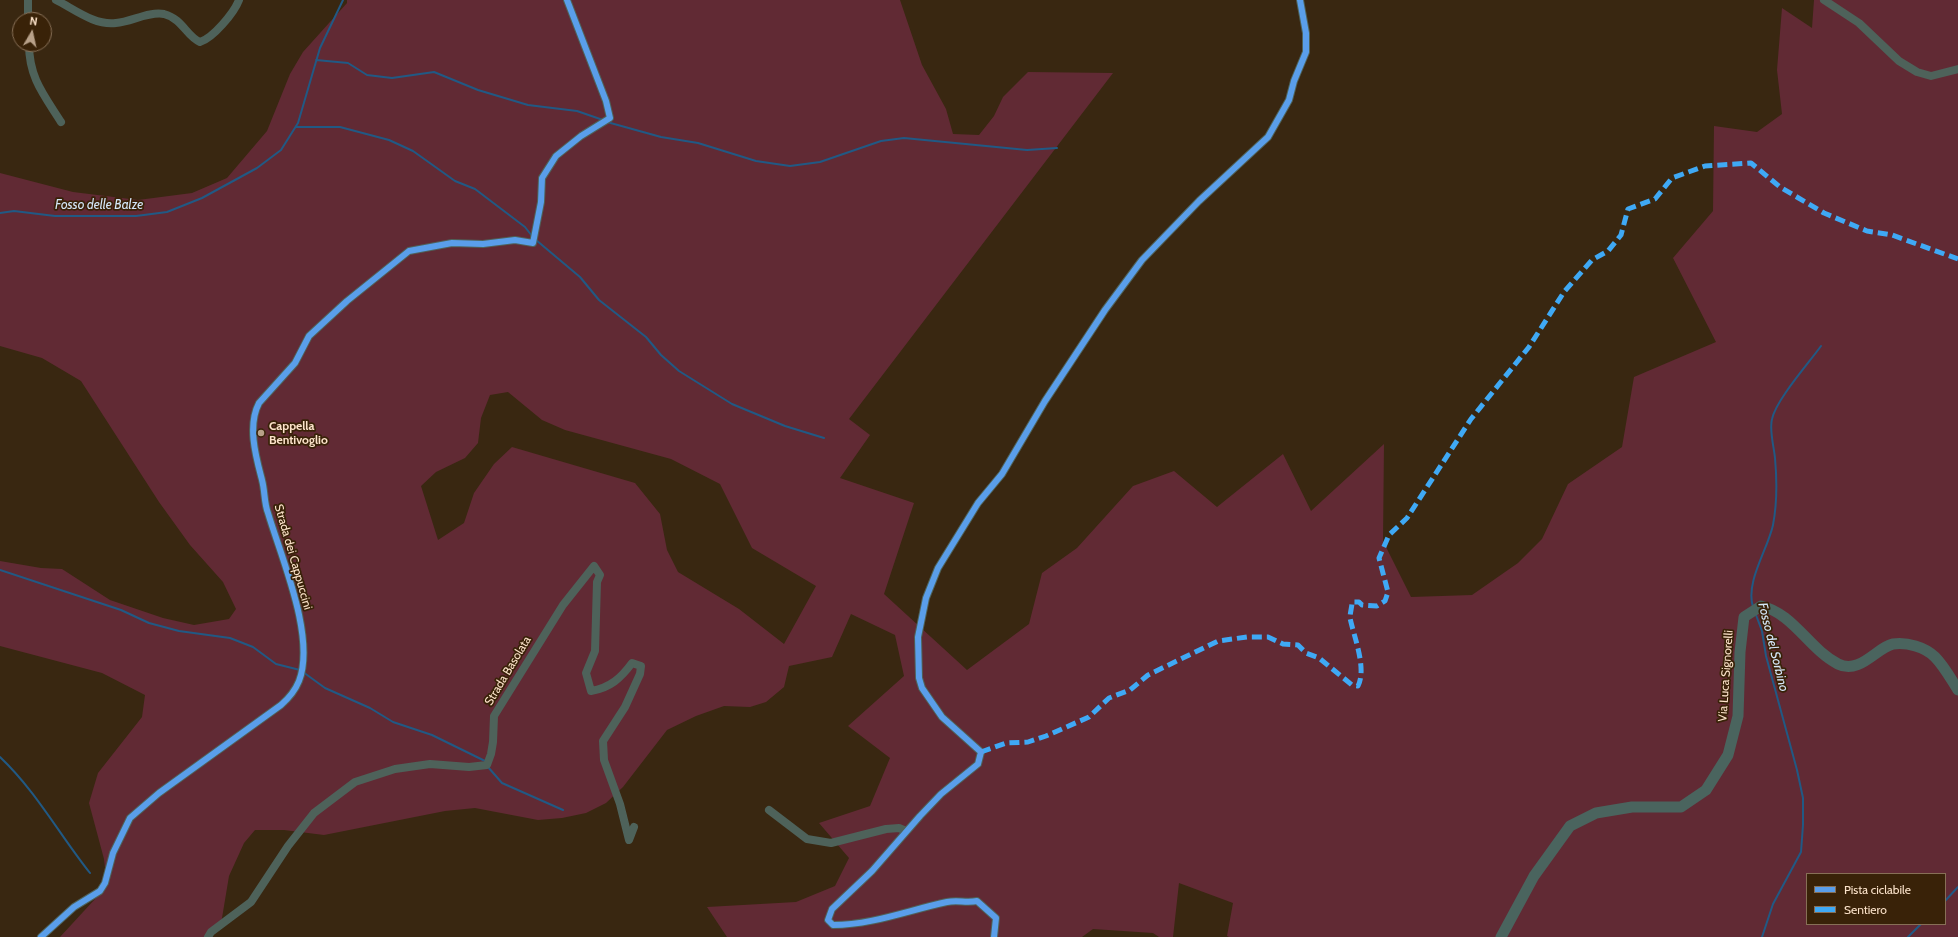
<!DOCTYPE html>
<html>
<head>
<meta charset="utf-8">
<style>
	body { margin:0 }
	#map { position:relative; width:1958px; height:937px; overflow:hidden; background:#392711; font-family:Cabin,sans-serif }
	canvas { display:block }
	.legend { position:absolute; left:1806px; top:873px; width:140px; height:52px; box-sizing:border-box; background:#392208; border:1px solid #876f56; margin:0; padding:5px 7px; list-style:none; font-size:12px; color:#fce3ca }
	.legend li { display:flex; align-items:center; gap:8px; height:20px }
	.legend b { width:20px; border:1px solid #876f56 }
	.north { position:absolute; left:12px; top:12px; width:40px; height:40px; box-sizing:border-box; background:#392208; border:1px solid #876f56; border-radius:50%; rotate:9deg; font-size:11px; font-weight:700; line-height:16px; text-align:center; color:#fce3ca }
	.north::after { content:''; display:block; margin:auto; width:14px; height:18px; background:#b8a189; clip-path:polygon(50% 0,100% 100%,50% 72%,0 100%) }
</style>
</head>
<body>
<div id="map">
<canvas width="1958" height="937"></canvas>
<ul class="legend">
<li><b style="height:5px;background:#5a9eea"></b>Pista ciclabile</li>
<li><b style="height:5px;background:#3fa9f5"></b>Sentiero</li>
</ul>
<div class="north">N</div>
</div>
<script>
const c = document.querySelector('canvas').getContext('2d');
c.lineJoin = 'round';
function fill(path, color) {
  c.fillStyle = color;
  c.fill(path, 'evenodd');
}
function trace(path, color, width, dash) {
  c.strokeStyle = color;
  c.lineWidth = width;
  c.lineCap = dash ? 'butt' : 'round';
  c.setLineDash(dash || []);
  c.stroke(path);
}
function write(font, color, halo, rows, align = 'center') {
  c.font = font + ' Cabin,sans-serif';
  c.lineWidth = 3.5;
  c.setLineDash([]);
  c.textBaseline = 'middle';
  c.strokeStyle = halo;
  c.fillStyle = color;
  for (const [text, x, y, turn = 0] of rows) {
    c.save();
    c.translate(x, y);
    c.rotate((+turn || 0) * Math.PI / 180);
    c.textAlign = isNaN(turn) ? turn : align;
    if (halo) c.strokeText(text, 0, 0);
    c.fillText(text, 0, 0);
    c.restore();
  }
}
fill(new Path2D(`
	M347 0H900L922 65 946 109 953 134 979 135 994 116 1003 97 1028 72 1113 73 849 419 870 435 840 478 914 503 884 594 967 670 1029 624 1042 573 1077 548 1133 486 1174 471 1217 507 1283 454 1311 511 1384 444 1383 541 1411 597 1472 595 1518 563 1542 539 1568 484 1622 447 1634 377 1716 342 1673 258 1713 211 1714 126 1757 132 1782 114 1777 70 1782 8 1812 28 1814 0H1958V937H1229L1227 936 1233 903 1179 883 1173 937H1159L1153 933 1093 929 1082 937H727L707 907 796 902 835 886 849 858 819 823 870 806 890 758 848 726 904 676 895 635 851 614 832 657 789 666 784 687 766 702 750 707 724 706 696 716 667 730 623 787 606 803 586 813 562 818 538 820 475 808 445 811 324 835 284 830H255L244 843 229 876 221 924 206 937H60L107 886 104 859 89 803 98 773 142 717 145 695 102 673 0 646V561L41 568 62 569 110 600 163 618 194 625 229 619 236 609 223 582 190 545 159 502 81 381 42 358 0 346V173L73 192 138 200 192 193 227 178 267 131 290 74 303 52 347 3ZM508 392 542 420 565 430 671 459 720 484 752 548 816 586 784 644 739 609 678 572 667 550 660 514 635 483 512 447 494 464 474 493 464 523 438 540 421 486 436 472 465 458 478 443 481 418 490 395ZM1807 874H1945V924H1807Z`), '#612a34');
trace(new Path2D(`
	M316 60 348 63 367 75 392 78 434 72 478 90 528 105 577 111 603 120
	M607 122 661 137 698 143 756 161 790 166 820 162 881 141 904 138 1027 150 1057 148
	M296 127H340L389 140 413 151 455 181 475 189 525 227 532 236
	M0 213 14 211 55 216H136L167 212 202 198 257 168 281 150 298 123 320 48 343 0
	M536 240 580 277 599 300 646 337 661 355 679 371 732 404 785 426 824 438
	M0 570 121 610 149 623 179 631 230 638 253 647 276 664 300 670
	M1753 607C1745 582 1768 549 1773 525 1777 504 1777 480 1775 458 1774 447 1769 430 1772 419 1776 400 1808 364 1821 346
	M1756 615 1762 631 1766 656 1797 770 1803 798V825L1801 852 1773 904 1762 937
	M303 672 325 688 370 708 393 722 432 735 485 761
	M0 757C36 791 59 834 90 873
	M488 767 502 783 563 810
	M1945 901 1958 887
	M1908 937 1921 924`), '#215984', 2);
trace(new Path2D(`
	M28 0V20
	M56 0C74 9 95 26 116 23 131 22 149 11 164 14 183 19 186 36 200 42 213 38 234 13 239 0
	M1824 0 1859 23 1899 61 1917 72 1931 76 1958 69
	M29 44C29 78 44 95 61 122
	M769 810 807 839 831 843 886 829 899 828 906 831
	M41 937 74 907 100 891 105 883 113 853 130 818 159 793 281 705C289 698 295 691 299 681 316 637 281 557 268 513 264 503 265 491 262 480 256 457 247 426 259 403L295 363 309 336 347 301 409 251 452 243 483 244 515 240 533 243 541 202 542 178 556 156 581 136 610 118 606 101 567 0
	M208 937 211 932 251 902 288 846 314 813 355 782 395 769 430 764 469 767 487 765 491 754 493 742 494 716 563 605 594 566 600 575 597 582 595 651 586 673 591 691C610 688 621 678 632 663L641 666 640 674 625 707 603 741 604 760 620 804 629 840 634 827
	M994 937 996 918 977 901C967 903 957 900 947 902 909 910 872 925 833 925L828 920 832 909 872 871 920 816 941 794 978 764 981 752 942 717 922 688 919 678 918 637 926 598 938 568 978 503 1002 474 1045 401 1105 310 1142 260 1199 201 1268 137 1289 100 1294 81 1306 52V33L1300 0`), '#4e625a', 8);
trace(new Path2D(`
	M1501 937 1534 876 1570 826 1596 813 1632 807H1681L1706 790 1728 755 1738 716 1740 652 1744 617 1761 606C1793 613 1809 649 1838 664 1860 675 1877 647 1893 644 1907 642 1925 647 1935 657 1944 666 1951 679 1958 690`), '#4a645e', 11);
trace(new Path2D(`
	M981 752 1006 743 1028 742 1046 736 1089 717 1109 698 1130 690 1148 675 1218 641 1247 637H1268L1283 644 1298 645 1306 653 1319 658 1352 685 1358 686C1367 668 1354 637 1350 618 1350 613 1352 607 1352 602H1359L1362 605 1377 606 1385 601 1388 592 1379 558 1389 535 1407 518 1471 419 1529 347 1564 292 1592 260 1608 251 1621 235 1628 209 1655 199 1672 178 1705 166 1751 163 1780 187 1824 213 1867 231 1892 235 1958 259`), '#3fa9f5', 5, [10, 5]);
trace(new Path2D(`
	M41 937 74 907 100 891 105 883 113 853 130 818 159 793 281 705C289 698 295 691 299 681 316 637 281 557 268 513 264 503 265 491 262 480 256 457 247 426 259 403L295 363 309 336 347 301 409 251 452 243 483 244 515 240 533 243 541 202 542 178 556 156 581 136 610 118 606 101 567 0
	M994 937 996 918 977 901C967 903 957 900 947 902 909 910 872 925 833 925L828 920 832 909 872 871 920 816 941 794 978 764 981 752 942 717 922 688 919 678 918 637 926 598 938 568 978 503 1002 474 1045 401 1105 310 1142 260 1199 201 1268 137 1289 100 1294 81 1306 52V33L1300 0`), '#5a9eea', 6);
for (const [x, y, r, color] of [
	[261,433,4,"#b8a189"]
]) {
  const dot = new Path2D();
  dot.arc(x, y, r, 0, 2 * Math.PI);
  c.fillStyle = color;
  c.fill(dot);
  trace(dot, '#392208', 1.5);
}
write('bold 12px', '#fce3ca', '#392208', [
	["Cappella",269,426],
	["Bentivoglio",269,440]
], 'left');
write('12px', '#fce3ca', '#392208', [
	["Strada dei Cappuccini",293,557,74],
	["Strada Basolata",508,671,-59],
	["Via Luca Signorelli",1726,676,-86]
]);
write('italic 13px', '#d4e7f8', '#392208', [
	["Fosso delle Balze",99,205],
	["Fosso del Sorbino",1773,647,76]
]);
</script>
</body>
</html>
